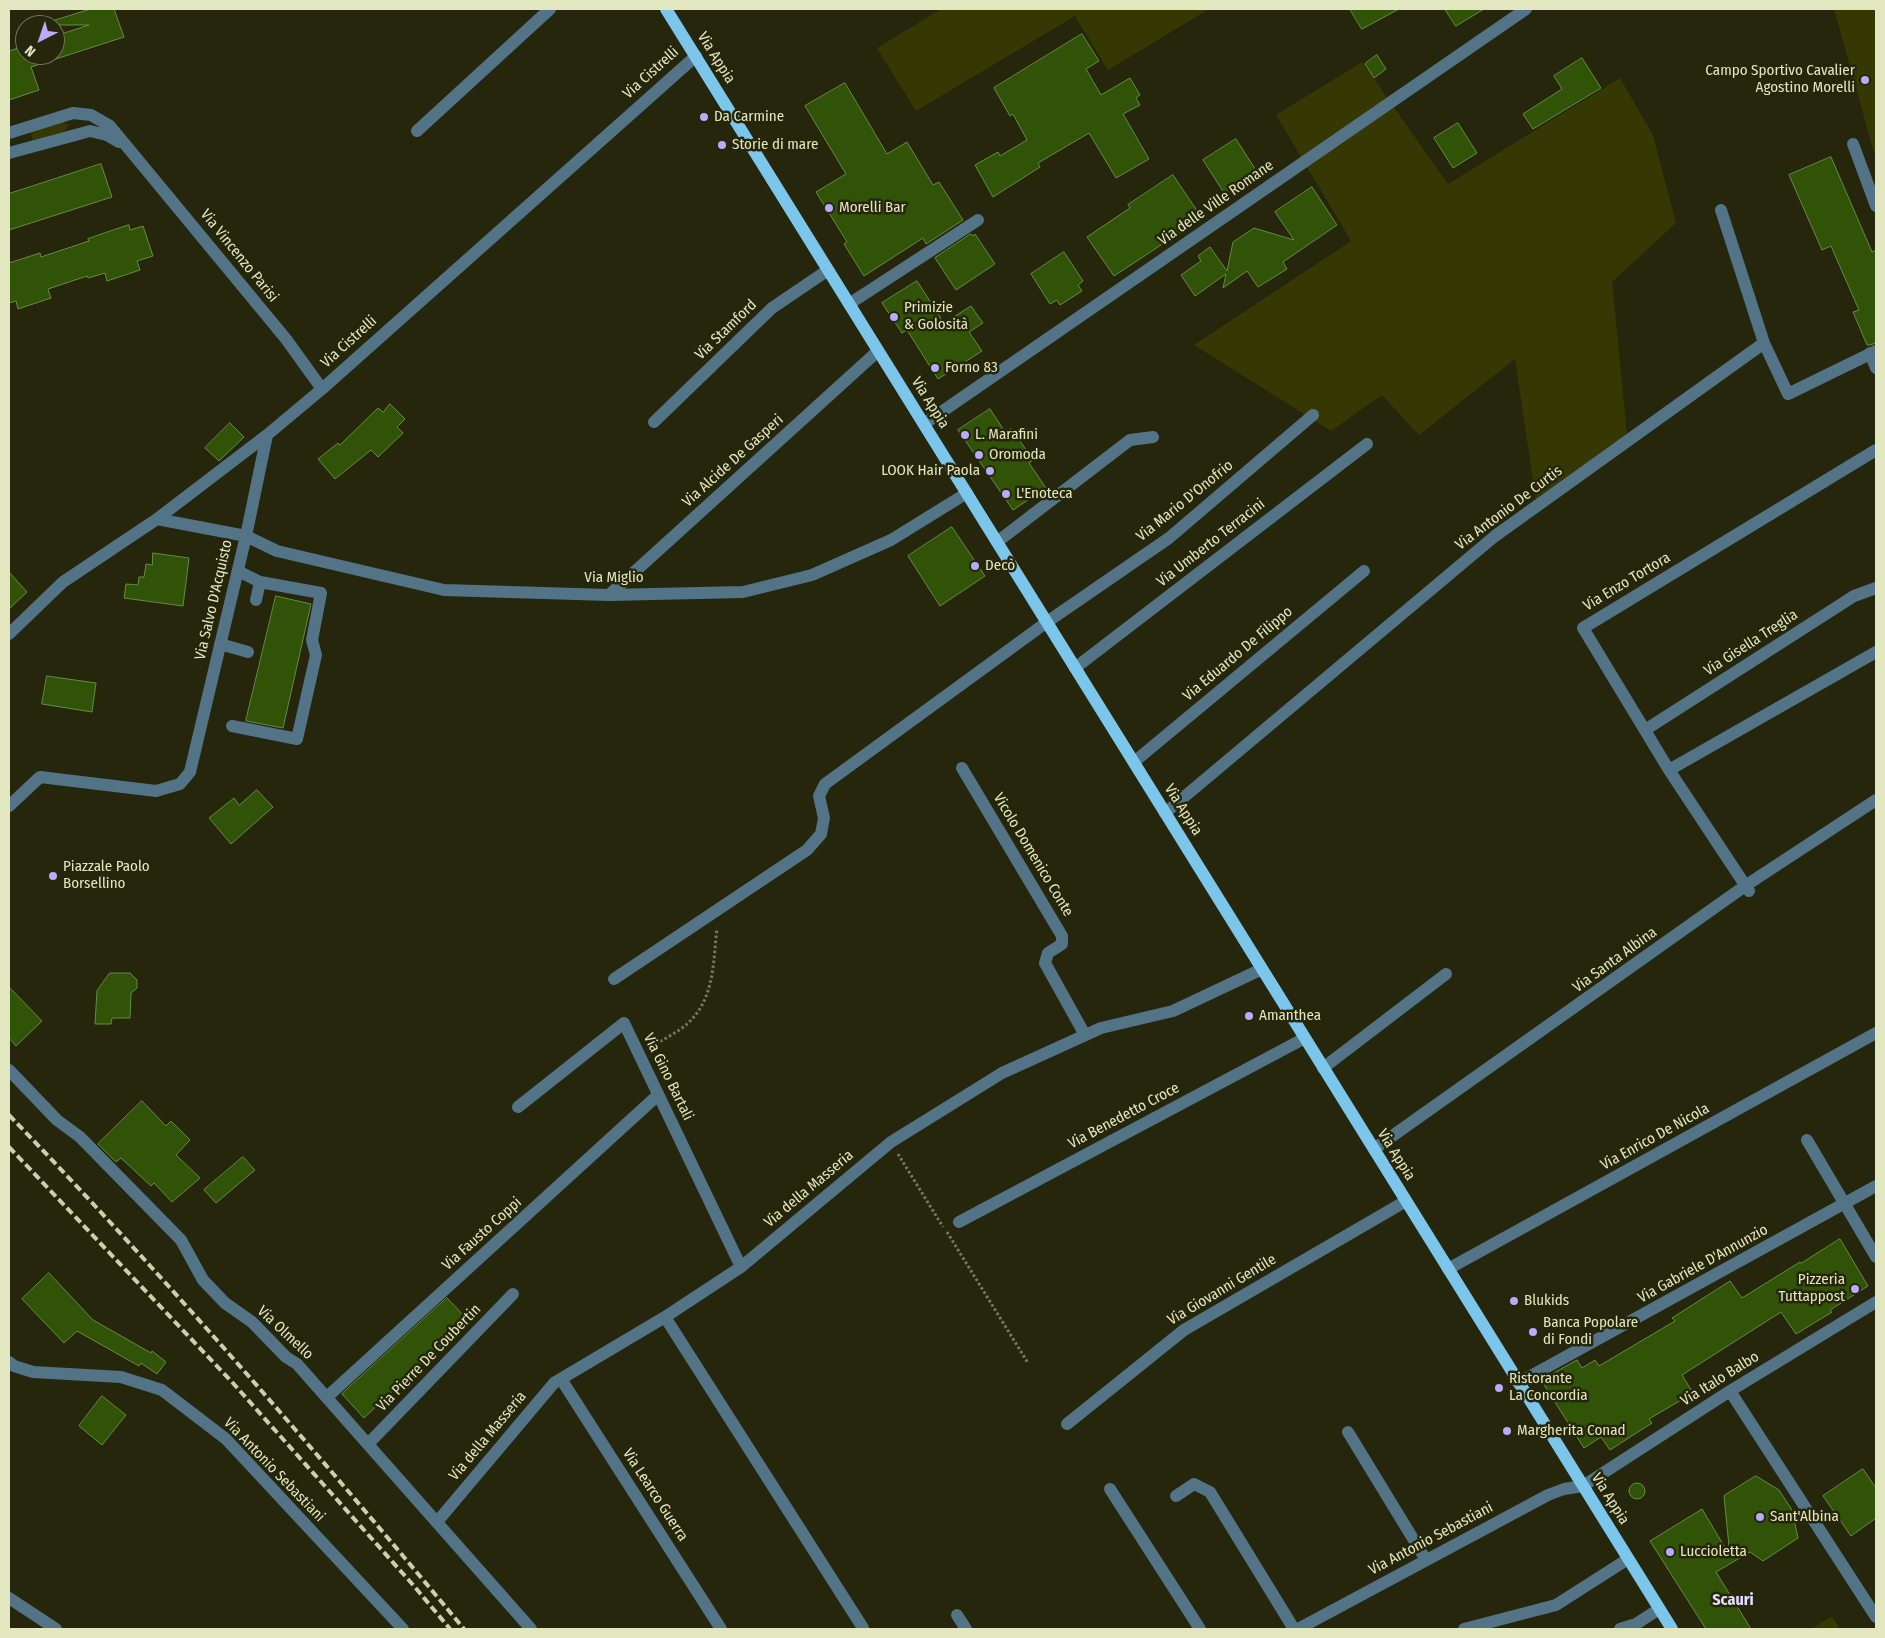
<!DOCTYPE html>
<html>
<head>
<meta charset="utf-8">
<style>
	body { margin:0 }
	#map { position:relative; width:1885px; height:1638px; overflow:hidden; background:#25260c; font-family:"Fira Sans Condensed",sans-serif }
	canvas { display:block }
	.frame { position:absolute; inset:0; border:10px solid #e3e7bf; pointer-events:none }
	.north { position:absolute; left:15px; top:15px; width:50px; height:50px; box-sizing:border-box; background:#25260c; border:1px solid #717354; border-radius:50%; rotate:221deg; font-size:14px; font-weight:700; line-height:20px; text-align:center; color:#e3e7bf }
	.north::after { content:''; display:block; margin:auto; width:18px; height:22px; background:#b8abf7; clip-path:polygon(50% 0,100% 100%,50% 72%,0 100%) }
</style>
</head>
<body>
<div id="map">
<canvas width="1885" height="1638"></canvas>
<div class="frame"></div>
<div class="north">N</div>
</div>
<script>
const c = document.querySelector('canvas').getContext('2d');
c.lineJoin = 'round';
function fill(path, color) {
  c.fillStyle = color;
  c.fill(path, 'evenodd');
}
function trace(path, color, width, dash) {
  c.strokeStyle = color;
  c.lineWidth = width;
  c.lineCap = dash ? 'butt' : 'round';
  c.setLineDash(dash || []);
  c.stroke(path);
}
function write(font, color, halo, rows, align = 'center') {
  c.font = font + ' "Fira Sans Condensed",sans-serif';
  c.lineWidth = 5;
  c.setLineDash([]);
  c.textBaseline = 'middle';
  c.strokeStyle = halo;
  c.fillStyle = color;
  for (const [text, x, y, turn = 0] of rows) {
    c.save();
    c.translate(x, y);
    c.rotate((+turn || 0) * Math.PI / 180);
    c.textAlign = isNaN(turn) ? turn : align;
    if (halo) c.strokeText(text, 0, 0);
    c.fillText(text, 0, 0);
    c.restore();
  }
}
fill(new Path2D(`
	M941 9H1209L1108 70 1075 16 916 111 877 48Z
	M1834 9H1876V152L1874 153Z
	M1362 62 1448 184 1620 78 1653 135 1676 223 1612 282 1627 434 1536 501 1515 359 1419 435 1382 395 1331 431 1194 345 1351 241 1276 115Z
	M63 122 69 125 65 131 33 141 30 132Z
	M1832 1616 1840 1629H1811Z`), '#363803');
const building = new Path2D(`
	M91 9H114L124 37 31 67 39 90 9 100V51L25 46V55H55V36L89 25H50V22Z
	M1350 9H1399L1362 29Z
	M1445 9H1484L1456 26Z
	M1082 34 1099 61 1086 69 1101 95 1130 78 1140 95 1136 98 1140 105 1123 114 1149 159 1116 178 1089 133 1038 163 1040 167 993 197 975 165 998 152 1000 156 1027 140 1013 114 1010 116 994 88Z
	M1377 55 1386 69 1374 78 1365 64Z
	M1582 58 1601 88 1533 129 1523 114 1562 89 1554 76Z
	M845 83 887 154 907 142 933 185 939 182 963 220 926 244 923 238 864 276 844 244 847 242 816 192 846 174 805 106Z
	M1458 123 1477 153 1453 168 1434 138Z
	M1236 139 1259 175 1226 196 1203 160Z
	M1831 157 1872 252 1876 250V343L1870 345H1867L1853 312 1859 310 1831 246 1822 250 1789 175Z
	M101 164 112 197 9 230V194Z
	M1173 175 1202 218 1114 276 1087 237 1130 208 1128 205Z
	M1312 187 1337 225 1283 262 1287 269 1258 287 1247 271 1223 288 1226 274 1195 296 1181 275 1201 261 1198 256 1210 247 1227 271 1233 242 1254 228 1294 240 1275 212Z
	M129 225 130 230 143 226 153 256 137 261 140 270 107 281 105 273 88 278 87 276 48 289 51 298 18 309 16 301 9 303V263L40 253 41 257 89 241 88 239Z
	M971 234 973 236 975 234 995 264 956 290 935 258Z
	M1064 252 1083 281 1078 285 1082 291 1060 305 1057 300 1050 304 1031 274Z
	M917 281 944 323 971 306 983 323 969 332 982 351 938 379 907 330 902 333 882 303Z
	M390 404 405 419 397 427 403 433 378 457 371 450 335 479 318 459 338 443 340 445 378 408 383 412Z
	M990 409 1005 432 1011 428 1033 460 1029 463 1046 488 1013 510 958 430Z
	M230 423 244 437 219 461 205 448Z
	M952 527 985 576 940 606 908 556Z
	M153 553 189 558 183 606 124 598 126 584 138 585 139 577H144L146 564 152 565Z
	M9 572 27 592 9 609Z
	M276 596 311 604 283 728 246 721Z
	M47 676 96 683 92 712 42 704Z
	M257 790 273 807 231 844 209 818 234 798 239 805Z
	M110 973H130L137 980V988L131 993 130 1018H112L111 1024H95L97 991Z
	M9 987 42 1021 16 1046 9 1038Z
	M142 1101 166 1126 171 1121 190 1140 176 1155 200 1178 172 1202 154 1183 151 1186 121 1158 116 1162 98 1144Z
	M243 1157 255 1170 216 1203 204 1190Z
	M1840 1239 1868 1286 1830 1310 1832 1312 1796 1334 1781 1312 1682 1375 1693 1393 1649 1419 1652 1423 1610 1450 1601 1437 1584 1448 1541 1380 1577 1360 1582 1368 1595 1360 1599 1366 1675 1321 1672 1318 1730 1281 1742 1298 1800 1262 1801 1263Z
	M49 1273 93 1320 151 1353 152 1351 166 1362 157 1374 141 1363 139 1366 77 1331 64 1343 22 1299Z
	M447 1298 468 1320 364 1418 342 1394Z
	M102 1396 126 1415 102 1445 79 1426Z
	M1863 1469 1876 1488V1518L1851 1536 1823 1496Z
	M1756 1476 1779 1490 1792 1510 1798 1538 1763 1561 1750 1552 1716 1572 1751 1629H1706L1650 1541 1702 1509 1730 1556 1724 1496Z
	M1629 1491a8 8 0 1 1 16 0a8 8 0 1 1-16 0Z`);
fill(building, '#315307');
trace(building, '#668b45', 1);
trace(new Path2D(`
	M652 1047C663 1039 677 1033 687 1024 715 999 713 962 717 928
	M898 1154 943 1227
	M947 1232 1028 1363`), '#777959', 3, [2.5, 2.5]);
trace(new Path2D(`
	M417 131 550 9
	M9 133 73 113 91 115 110 126 286 339 322 389
	M1853 144 1876 206
	M9 153 90 131 107 135 119 142
	M1721 210 1764 343
	M849 304 978 220
	M1870 353 1876 368
	M654 422 772 308 828 270
	M924 424 1526 9
	M157 519 246 536 277 551 444 590 609 595 743 592 812 575 891 540 967 493
	M997 542 1130 440 1153 437
	M238 571 260 582
	M609 595 878 351
	M9 634 63 582 157 519 267 435 322 389 696 56
	M220 644 248 652
	M1075 668 1367 444
	M232 726 297 739 316 655 312 640 321 593 260 582 256 600
	M1645 730 1854 596 1876 588
	M1134 762 1364 571
	M962 768 1062 936V944L1048 953 1045 963 1085 1035
	M1669 770 1876 652
	M9 806 40 777 156 791 180 784 190 772 246 536 267 435
	M1165 813 1495 536 1764 343 1788 394 1876 351
	M1749 891 1669 770 1583 628 1876 450
	M614 979 807 850 821 834 824 818 819 796 825 784 1047 622 1169 538 1313 415
	M1323 1068 1446 974
	M9 1070 57 1120 80 1137 181 1240 203 1280 225 1303 252 1322 286 1357 297 1364 531 1629
	M518 1107 624 1023 741 1267
	M1807 1140 1876 1257
	M1374 1149 1745 886 1876 800
	M959 1222 1305 1038
	M1448 1269 1876 1033
	M665 1317 863 1628
	M9 1362 14 1366 33 1372 121 1377 162 1390 226 1439 403 1629
	M561 1379 721 1629
	M1518 1383 1876 1186
	M1730 1391 1876 1617
	M327 1397 658 1095
	M1067 1424 1184 1330 1406 1201
	M1348 1432 1426 1560
	M368 1444 513 1294
	M1110 1489 1200 1629
	M1176 1496 1194 1484 1210 1492 1294 1629
	M437 1522 554 1383 665 1317 741 1267 891 1142 1002 1073 1101 1028 1173 1011 1262 969
	M9 1598 56 1629
	M957 1615 966 1629
	M1298 1629 1548 1495 1564 1489 1583 1486 1730 1391 1876 1302
	M1464 1629 1556 1605 1628 1559
	M1620 1629 1636 1624 1659 1609`), '#527486', 12);
trace(new Path2D(`
	M666 9 1672 1629`), '#7cc6eb', 12);
trace(new Path2D(`
	M9 1115C168 1280 318 1453 464 1629
	M9 1147 232 1382 414 1586 450 1629`), '#cdd0aa', 4, [8, 4]);
for (const [x, y, r, color] of [
	[1865,80,5,"#b8abf7"],
	[704,117,5,"#b8abf7"],
	[722,145,5,"#b8abf7"],
	[829,208,5,"#b8abf7"],
	[894,317,5,"#b8abf7"],
	[935,368,5,"#b8abf7"],
	[965,435,5,"#b8abf7"],
	[979,455,5,"#b8abf7"],
	[990,471,5,"#b8abf7"],
	[1006,494,5,"#b8abf7"],
	[975,566,5,"#b8abf7"],
	[53,876,5,"#b8abf7"],
	[1249,1016,5,"#b8abf7"],
	[1855,1289,5,"#b8abf7"],
	[1514,1301,5,"#b8abf7"],
	[1533,1332,5,"#b8abf7"],
	[1499,1388,5,"#b8abf7"],
	[1507,1431,5,"#b8abf7"],
	[1760,1517,5,"#b8abf7"],
	[1670,1552,5,"#b8abf7"]
]) {
  const dot = new Path2D();
  dot.arc(x, y, r, 0, 2 * Math.PI);
  c.fillStyle = color;
  c.fill(dot);
  trace(dot, '#25260c', 2);
}
write('15px', '#e3e7bf', '#25260c', [
	["Via Appia",716,58,58],
	["Via Cistrelli",651,73,-42],
	["Via delle Ville Romane",1216,203,-35],
	["Via Vincenzo Parisi",239,256,51],
	["Via Stamford",726,330,-44],
	["Via Cistrelli",349,342,-42],
	["Via Appia",930,403,58],
	["Via Alcide De Gasperi",733,461,-42],
	["Via Mario D'Onofrio",1185,501,-39],
	["Via Antonio De Curtis",1509,508,-37],
	["Via Umberto Terracini",1211,543,-38],
	["Via Miglio",614,578],
	["Via Enzo Tortora",1627,582,-31],
	["Via Salvo D'Acquisto",214,600,-77],
	["Via Gisella Treglia",1751,643,-33],
	["Via Eduardo De Filippo",1238,654,-40],
	["Via Appia",1183,810,58],
	["Vicolo Domenico Conte",1033,855,59],
	["Via Santa Albina",1615,960,-36],
	["Via Gino Bartali",668,1077,64],
	["Via Benedetto Croce",1124,1116,-28],
	["Via Enrico De Nicola",1655,1137,-29],
	["Via Appia",1396,1155,58],
	["Via della Masseria",809,1189,-40],
	["Via Fausto Coppi",482,1234,-42],
	["Via Gabriele D'Annunzio",1703,1264,-29],
	["Via Giovanni Gentile",1222,1290,-31],
	["Via Olmello",285,1333,43],
	["Via Pierre De Coubertin",429,1358,-46],
	["Via Italo Balbo",1720,1379,-32],
	["Via della Masseria",488,1436,-50],
	["Via Antonio Sebastiani",274,1470,46],
	["Via Learco Guerra",655,1495,57],
	["Via Appia",1610,1499,58],
	["Via Antonio Sebastiani",1431,1539,-28]
]);
write('15px', '#e3e7bf', '#25260c', [
	["Campo Sportivo Cavalier",1855,71,"right"],
	["Agostino Morelli",1855,88,"right"],
	["Da Carmine",714,117],
	["Storie di mare",732,145],
	["Morelli Bar",839,208],
	["Primizie",904,308],
	["& Golosità",904,325],
	["Forno 83",945,368],
	["L. Marafini",975,435],
	["Oromoda",989,455],
	["LOOK Hair Paola",980,471,"right"],
	["L'Enoteca",1016,494],
	["Decò",985,566],
	["Piazzale Paolo",63,867],
	["Borsellino",63,884],
	["Amanthea",1259,1016],
	["Pizzeria",1845,1280,"right"],
	["Tuttappost",1845,1297,"right"],
	["Blukids",1524,1301],
	["Banca Popolare",1543,1323],
	["di Fondi",1543,1340],
	["Ristorante",1509,1379],
	["La Concordia",1509,1396],
	["Margherita Conad",1517,1431],
	["Sant'Albina",1770,1517],
	["Luccioletta",1680,1552]
], 'left');
write('bold 16px', '#e2defb', '#25260c', [
	["Scauri",1733,1601]
]);
</script>
</body>
</html>
